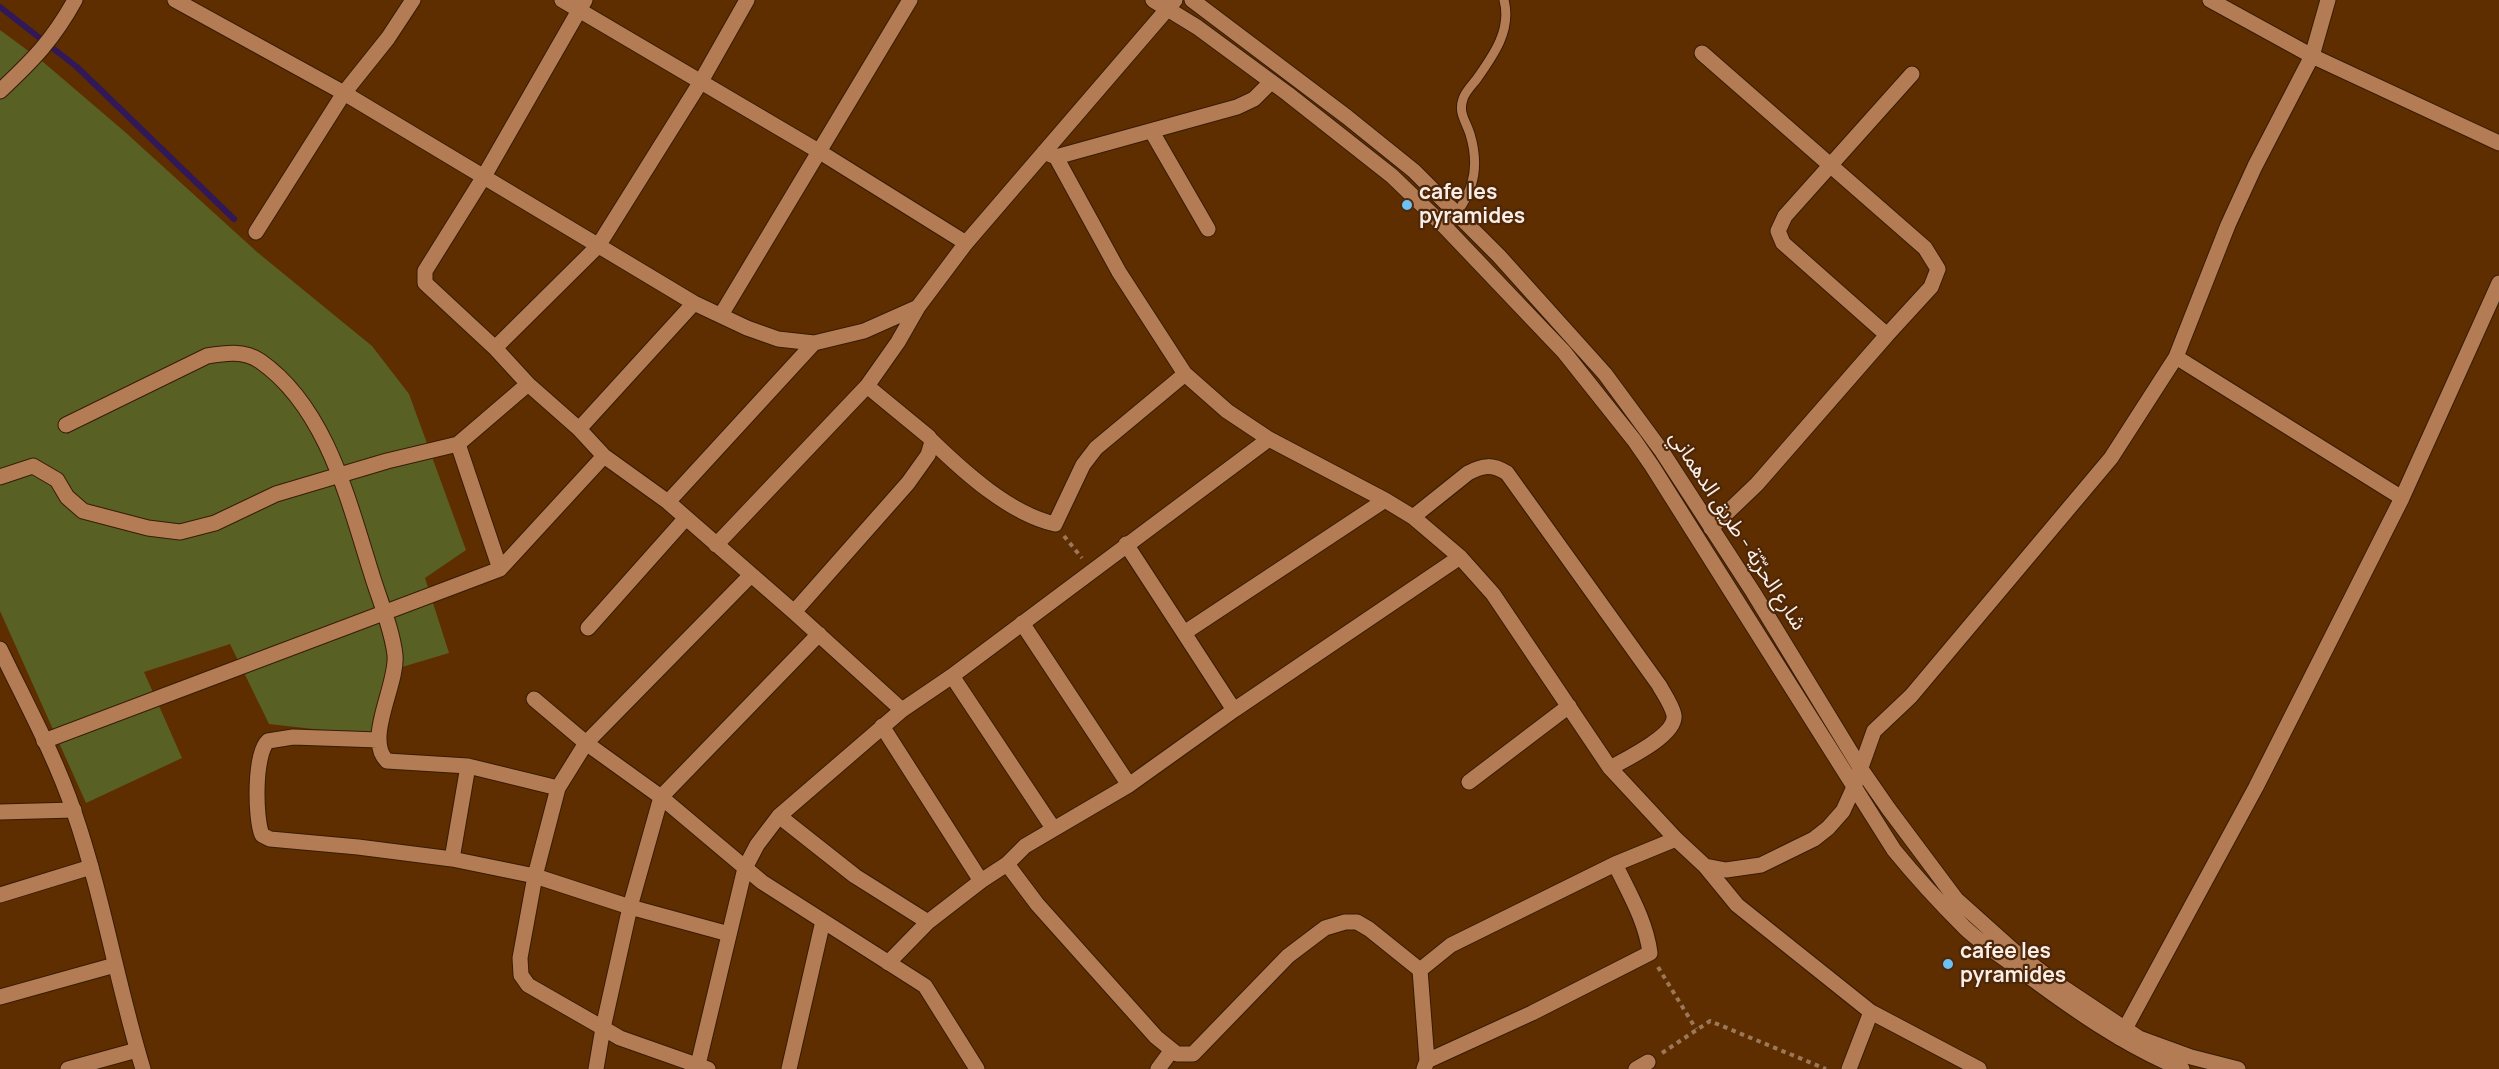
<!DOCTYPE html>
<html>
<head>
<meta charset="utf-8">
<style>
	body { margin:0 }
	canvas { display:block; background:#5e2d00 }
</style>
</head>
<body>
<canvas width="2499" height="1069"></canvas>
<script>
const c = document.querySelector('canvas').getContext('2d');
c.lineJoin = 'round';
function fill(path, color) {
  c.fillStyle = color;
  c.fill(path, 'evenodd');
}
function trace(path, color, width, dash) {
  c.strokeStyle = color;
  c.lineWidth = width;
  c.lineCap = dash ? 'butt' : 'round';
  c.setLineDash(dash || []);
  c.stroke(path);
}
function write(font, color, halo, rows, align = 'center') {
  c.font = font + ' Manrope,"Noto Sans Arabic",sans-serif';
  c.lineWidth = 4.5;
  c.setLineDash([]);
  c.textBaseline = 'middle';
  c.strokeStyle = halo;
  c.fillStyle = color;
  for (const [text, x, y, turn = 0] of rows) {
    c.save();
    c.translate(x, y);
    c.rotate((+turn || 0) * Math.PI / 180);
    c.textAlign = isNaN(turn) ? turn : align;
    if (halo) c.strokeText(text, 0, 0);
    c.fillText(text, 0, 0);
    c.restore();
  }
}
fill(new Path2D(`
	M0 30 42 61 125 132 257 252 372 346 409 394 466 550 425 578 449 653 402 667 375 736 269 724 230 644 144 672 182 758 86 803 0 611Z`), '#586023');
trace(new Path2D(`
	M0 7 77 67 234 219`), '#301859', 6);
const service = new Path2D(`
	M1446 228C1470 197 1482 174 1470 134 1466 121 1458 113 1463 99 1465 92 1471 86 1476 80 1493 56 1512 30 1504 0`);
const minor = new Path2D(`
	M175 0 344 93 694 303 747 328 778 339 814 343 864 331 918 307 966 243 1175 0
	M562 0 820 152 966 243
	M585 0 483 178 425 271V283L495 348 528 384 579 429 604 456 668 502 794 612 902 710
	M2210 0 2312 56 2499 143
	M1702 53 1925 248 1938 269 1931 287 1887 335 1757 484 1711 528
	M0 91C33 60 53 40 75 0
	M1152 132 1208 229
	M1044 152 1056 157 1119 272 1185 374 1227 411 1269 439 1385 500 1413 517 1460 557 1493 594 1610 768 1676 839 1705 866 1726 870 1761 865 1814 839 1828 828 1843 811 1854 787 1874 731 1911 696 2111 458 2176 357 2228 225 2255 166 2312 56 2328 0
	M1056 157 1237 107 1254 99 1271 82
	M256 232 344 93 388 38 413 0
	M721 315 910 0
	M1887 335 1783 243 1778 231 1785 216 1912 74
	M495 348 598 246 700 83 747 0
	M2176 357 2402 498
	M66 425 207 356C225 353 244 350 260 361 326 407 348 499 371 572 379 599 392 628 395 655 398 684 364 739 387 761L468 766 558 788
	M579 429 694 303
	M931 440C964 472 1010 514 1055 524L1083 465 1096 448 1185 374
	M0 477 33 466 57 480 67 497 83 511 148 528 180 532 215 523 276 494 387 461 458 444
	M668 502 814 343
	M1413 517 1468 473C1483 465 1492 464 1507 473L1659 685C1664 694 1672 705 1674 715 1677 735 1626 759 1610 768
	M1126 544 1184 633 1385 500
	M716 545 867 386
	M500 569 458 444 528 384
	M751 575 586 743 558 788 535 876 520 958 521 975 528 985 603 1028 630 907 661 797 819 634
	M794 612 908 483 928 455 932 442 929 437 867 386 898 342 918 307
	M1022 623 1129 785
	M588 628 685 519
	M1184 633 1234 710
	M952 676 1053 828
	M534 699 586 743 661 797 762 882 925 986 977 1069
	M882 726 981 881
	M379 740 293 737 268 741C254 754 255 818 262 835L270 839 358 847 452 859 535 876 630 907 729 934
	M44 741 500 569 604 456
	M1469 782 1569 706
	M0 812 74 810
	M779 816 855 876 928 922
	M452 859 468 766
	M1007 864 1037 904 1156 1037 1177 1054H1193L1288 956 1325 928 1345 922H1357L1369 929 1420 970 1427 1061 1424 1069
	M1705 866 1737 905 1871 1012 1849 1069
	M0 895 91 867
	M888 963 928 922 981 881 1007 864 1025 846 1129 785 1234 710 1460 557
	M1420 970 1451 945 1615 864 1676 839
	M0 997 115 965
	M1871 1012 1979 1069
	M2120 1038 2256 787 2402 498 2499 283
	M1427 1061 1532 1013 1650 953C1646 921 1629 893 1615 864
	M68 1069 137 1050
	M596 1069 603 1028 620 1038 708 1069
	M697 1069 745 868 757 845 779 816 902 710 952 676 1269 439
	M789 1069 823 921
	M1158 1069 1172 1050
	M1636 1069 1648 1062`);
const tertiary = new Path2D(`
	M0 649C26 703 55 756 74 812 103 896 117 984 143 1069`);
const secondary = new Path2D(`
	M1153 0 1197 27 1288 94 1392 176 1446 228 1564 352 1634 440 1652 466 1894 850C1916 877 1940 903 1965 928 1981 943 2001 956 2019 969 2070 1007 2123 1045 2182 1069
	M1192 0 1347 117 1414 171 1499 256 1605 374 1661 450 1753 592 1861 769 1888 808 1956 899 2014 951 2052 980 2139 1038 2191 1057 2238 1069`);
trace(service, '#361c07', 11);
trace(minor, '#361c07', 17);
trace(tertiary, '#361c07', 17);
trace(secondary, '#361c07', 17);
trace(new Path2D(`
	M1064 536 1082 558
	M1658 967 1696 1029
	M1662 1053 1710 1021 1826 1069`), '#9b785a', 4, [4.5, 4.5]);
trace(service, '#b47c55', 9);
trace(minor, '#b47c55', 15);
trace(tertiary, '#b47c55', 15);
trace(secondary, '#b47c55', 15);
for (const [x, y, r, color] of [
	[1407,205,6,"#6dc2f3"],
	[1948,964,6,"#6dc2f3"]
]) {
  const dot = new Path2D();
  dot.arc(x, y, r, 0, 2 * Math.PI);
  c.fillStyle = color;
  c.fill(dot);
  trace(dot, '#4d2708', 2);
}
write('bold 21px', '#fbeee6', '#4d2708', [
	["cafe les",1419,193],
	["pyramides",1419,217],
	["cafee les",1960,952],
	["pyramides",1960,976]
], 'left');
write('21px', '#fbeee6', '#4d2708', [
	["شارع الحرّيّة - طريق الدهماني",1737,531,57]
]);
</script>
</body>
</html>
